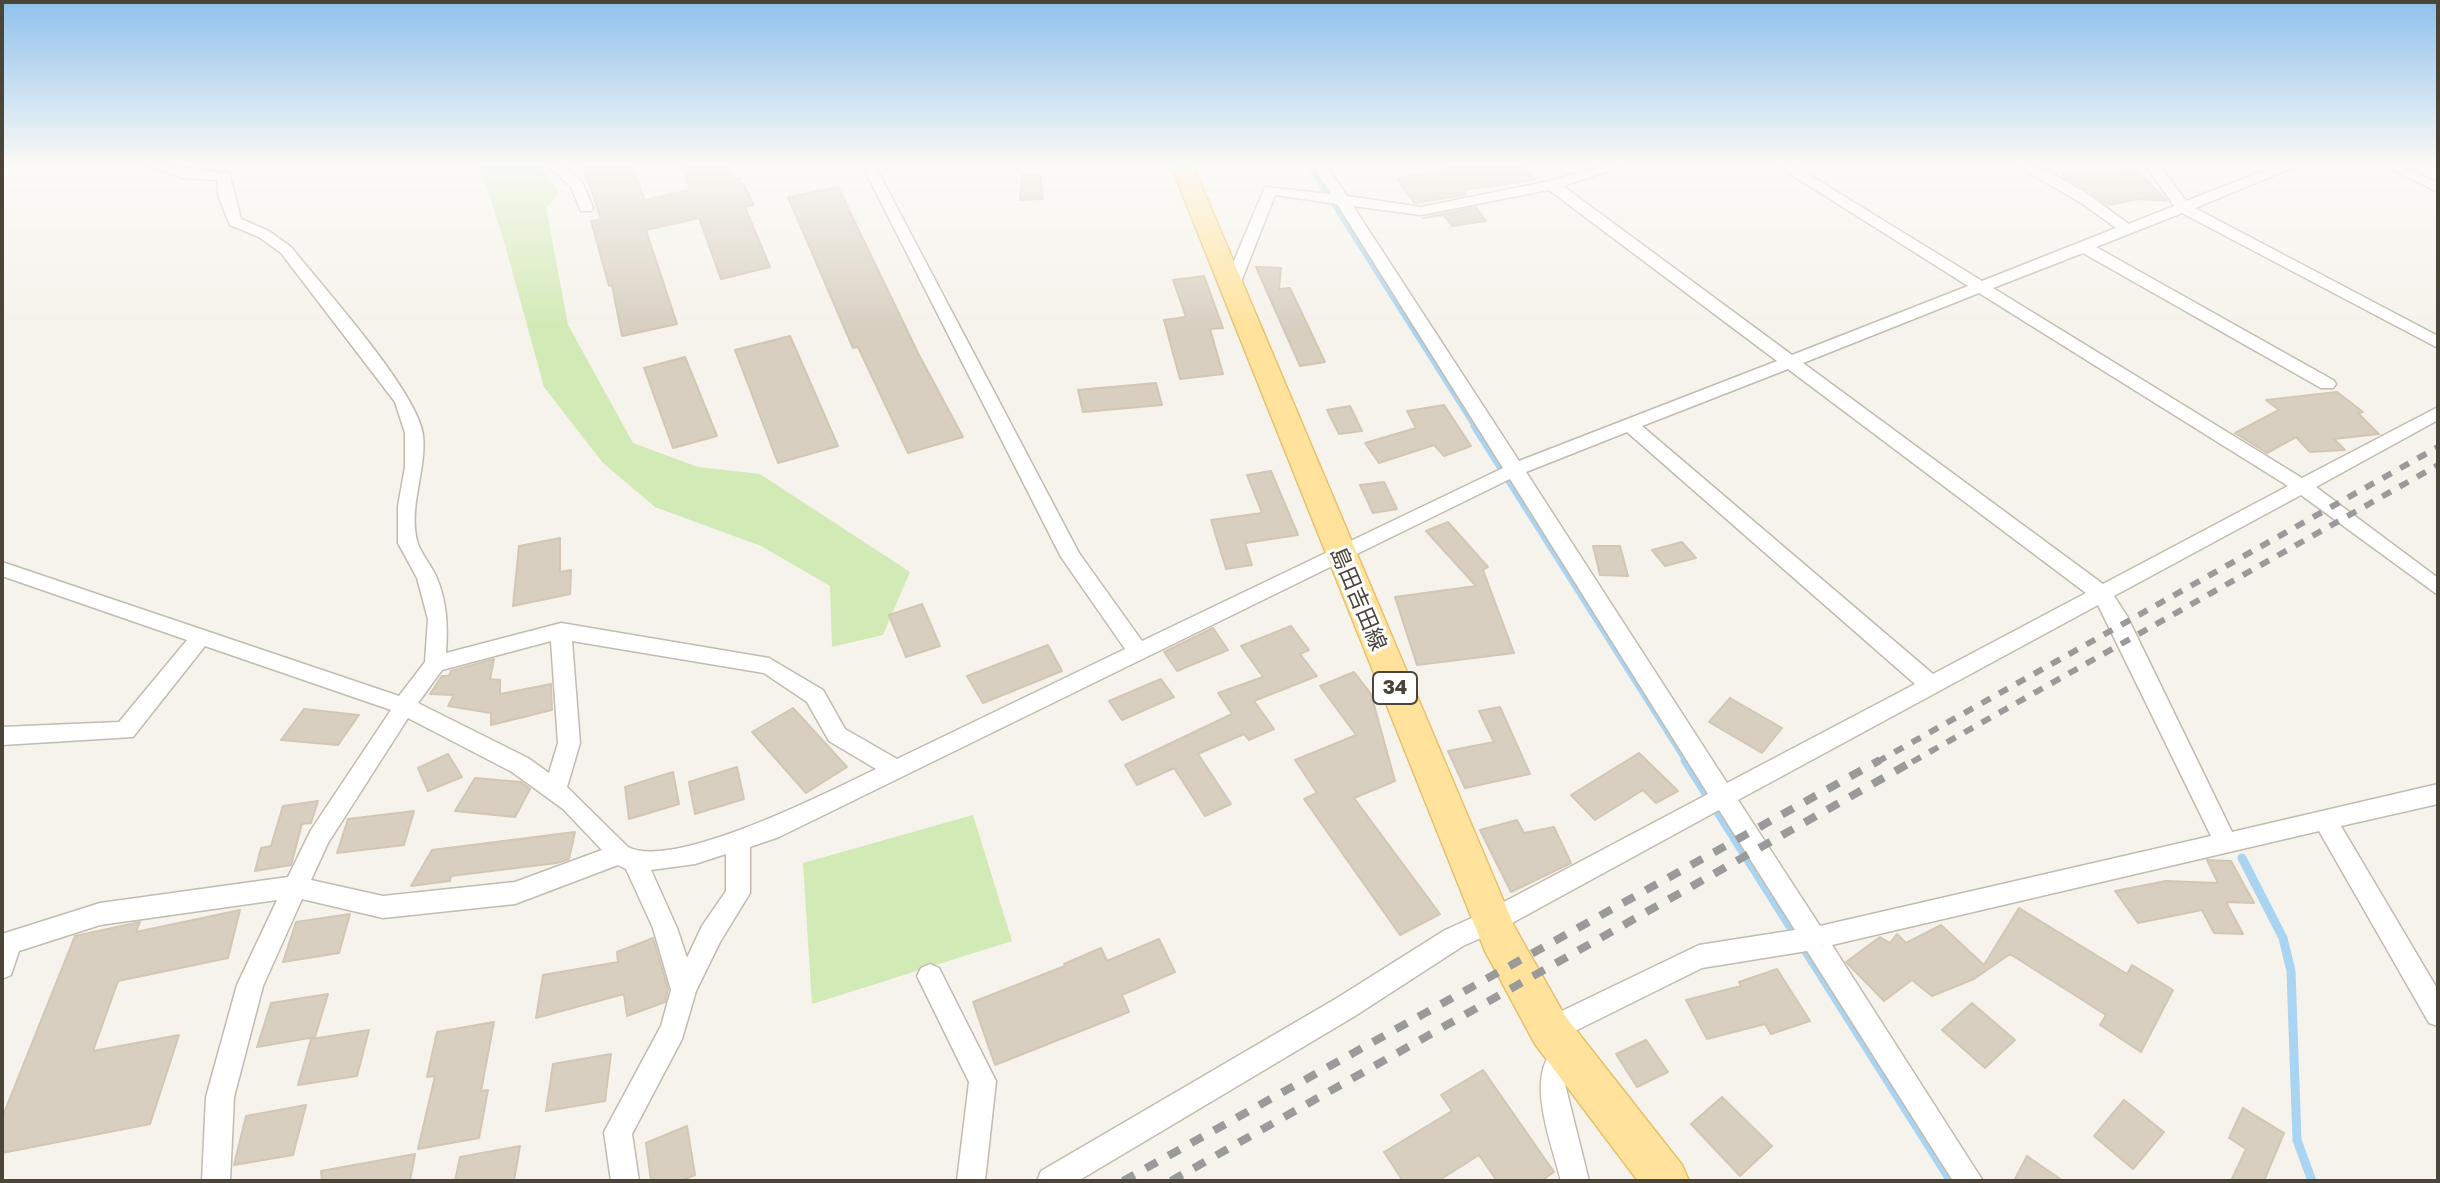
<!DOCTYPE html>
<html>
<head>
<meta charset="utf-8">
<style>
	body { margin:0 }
	#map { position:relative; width:2440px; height:1183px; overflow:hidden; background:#f6f3ec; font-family:"Golos Text",sans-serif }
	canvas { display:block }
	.frame { position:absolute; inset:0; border:4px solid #4b4439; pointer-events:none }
</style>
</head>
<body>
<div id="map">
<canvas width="2440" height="1183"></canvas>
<div class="frame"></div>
</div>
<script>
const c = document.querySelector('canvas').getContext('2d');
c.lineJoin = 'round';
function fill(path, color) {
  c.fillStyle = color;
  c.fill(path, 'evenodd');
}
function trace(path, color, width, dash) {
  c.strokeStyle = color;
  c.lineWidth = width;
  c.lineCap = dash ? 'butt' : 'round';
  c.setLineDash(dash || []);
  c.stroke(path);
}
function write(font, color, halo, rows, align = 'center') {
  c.font = font + ' "Golos Text","Noto Sans JP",sans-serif';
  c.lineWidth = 6;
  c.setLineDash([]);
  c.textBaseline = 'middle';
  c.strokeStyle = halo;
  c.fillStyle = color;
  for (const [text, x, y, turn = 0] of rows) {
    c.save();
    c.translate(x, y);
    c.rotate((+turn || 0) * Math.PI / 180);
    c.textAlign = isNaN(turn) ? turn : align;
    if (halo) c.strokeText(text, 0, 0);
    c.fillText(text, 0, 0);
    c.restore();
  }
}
fill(new Path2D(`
	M478 163H540L559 194 546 207 568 325 633 443 698 467 760 474 910 572 883 635 832 647 830 586 761 546 655 507 603 463 544 387 502 234Z
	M973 815 1012 941 812 1004 803 863Z`), '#d2eab5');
trace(new Path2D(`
	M1308 163 1476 428`), '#a9d4f2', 6);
trace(new Path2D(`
	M1474 426 1687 762`), '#a9d4f2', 7);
trace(new Path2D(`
	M1685 760 1951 1181
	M2242 858 2283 938 2291 971 2297 1140 2312 1181`), '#a9d4f2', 9);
const building = new Path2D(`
	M582 163H631L645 200 690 190 681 163H727L734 180 740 178 754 205 745 207 770 267 721 279 699 218 646 230 677 324 622 336 612 285 609 286 591 221 601 219Z
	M1446 163H1521L1535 180 1463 190 1467 195 1414 203 1397 178 1451 171Z
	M2139 172 2167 201 2139 199 2108 205 2062 174Z
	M1022 175H1040L1043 199 1020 200Z
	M838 187 919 355 963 437 908 453 858 347 853 348 788 197Z
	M1476 207 1486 221 1452 226 1444 215 1423 218Z
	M1256 267 1281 268 1279 289 1290 288 1325 362 1300 366Z
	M1204 276 1223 328 1210 329 1223 374 1180 379 1164 320 1186 317 1173 280Z
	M790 336 838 446 778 463 735 350Z
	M685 357 717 436 673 448 644 368Z
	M1156 383 1162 405 1083 412 1078 390Z
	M2337 392 2363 412 2358 413 2379 434 2334 439 2345 450 2310 452 2296 437 2267 453 2235 433 2279 410 2266 400Z
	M1444 405 1471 446 1444 456 1434 445 1379 463 1365 443 1416 428 1407 411Z
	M1350 406 1362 431 1339 434 1327 410Z
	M1271 471 1298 535 1245 543 1252 565 1226 569 1211 520 1262 513 1247 475Z
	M1384 482 1397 509 1373 513 1360 485Z
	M1448 522 1488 567 1483 570 1514 653 1417 665 1395 597 1476 586 1426 531Z
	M560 538V572L571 570 570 594 513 606 519 546Z
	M1682 542 1696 558 1665 566 1652 550Z
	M1593 546H1620L1628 576 1600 575Z
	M922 604 940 646 906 657 889 615Z
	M1291 626 1309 650 1300 654 1317 676 1254 701 1274 729 1249 740 1244 734 1198 754 1231 804 1205 816 1174 768 1137 785 1125 765 1232 714 1218 693 1263 677 1241 646Z
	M1213 628 1228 650 1177 671 1164 652Z
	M1048 645 1062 671 983 703 967 676Z
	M494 659 490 679 500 680V694L551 684 552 710 491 725V713L448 706 454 695 430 694 442 676H449L451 671Z
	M1354 672 1371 694 1395 781 1354 798 1440 914 1400 935 1304 799 1317 793 1295 760 1356 735 1320 686Z
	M1161 679 1174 697 1122 720 1109 701Z
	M1730 698 1782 728 1762 753 1709 722Z
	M1500 707 1530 774 1465 788 1448 751 1494 742 1479 711Z
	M793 708 847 767 806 793 752 732Z
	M304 709 359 715 338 745 281 740Z
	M1639 753 1678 791 1656 803 1643 790 1595 820 1571 795Z
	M448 754 462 777 428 791 418 768Z
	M737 767 744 799 695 814 689 782Z
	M673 772 679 804 629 819 625 787Z
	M475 778 521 782 530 789 515 817 455 811Z
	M318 801 311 823 302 824 291 865 255 871 261 848 271 846 283 806Z
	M414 811 404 845 337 853 348 819Z
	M1517 820 1524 833 1554 827 1571 863 1511 892 1480 830Z
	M575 832 569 859 557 863 451 876 450 881 411 886 432 850Z
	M2207 860 2231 861 2254 903 2226 902 2243 934 2214 933 2202 910 2138 923 2115 891 2166 881 2218 883Z
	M2019 908 2127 974 2132 965 2173 990 2141 1052 2100 1025 2106 1015 2010 954 1974 979 1932 996 1912 980 1884 1001 1846 962 1880 937 1890 943 1897 934 1906 943 1941 925 1984 965Z
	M240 910 228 958 118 981 93 1051 179 1035 150 1124 2 1153V1118L75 936 140 922 136 932Z
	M350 914 339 953 283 962 296 922Z
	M653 938 668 989 665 1002 627 1016 624 994 536 1018 543 975 618 962 617 952Z
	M1159 939 1175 972 1122 995 1129 1012 995 1065 973 1002 1065 966 1064 964 1101 948 1107 961Z
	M1777 969 1810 1021 1771 1034 1765 1024 1707 1039 1686 1000 1741 986 1739 982Z
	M328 994 315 1037 257 1047 271 1003Z
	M1972 1003 2015 1040 1985 1068 1942 1030Z
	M494 1022 481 1091 488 1090 479 1138 418 1149 435 1076 427 1077 437 1032Z
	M369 1030 357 1076 298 1085 311 1039Z
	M1646 1040 1668 1072 1637 1087 1616 1054Z
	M611 1054 605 1101 546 1111 553 1064Z
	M1483 1070 1554 1172 1541 1181H1497L1479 1155 1438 1181H1403L1384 1152 1452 1111 1441 1095Z
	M1722 1097 1772 1146 1740 1176 1691 1124Z
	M2124 1100 2164 1132 2133 1169 2094 1136Z
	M306 1105 293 1155 234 1165 246 1116Z
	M2243 1108 2284 1133 2264 1181H2231L2246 1149 2229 1138Z
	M687 1126 695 1175 680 1181H651L646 1143Z
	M520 1146 514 1181H455L460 1157Z
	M415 1154 410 1181H322L321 1171Z
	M2027 1156 2063 1181H2014Z`);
fill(building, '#d8cfc1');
trace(building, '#d3c7b4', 2);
const street = new Path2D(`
	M139 163 229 173 241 219 269 231 291 247C322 286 418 392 423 435 427 470 407 509 418 544 422 555 431 565 436 576 447 601 448 626 446 653L561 623 769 658 823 690 845 729 897 759 1125 649 1061 557 861 163 874 164 1079 553 1142 641 1503 468 1337 204 1275 195 1239 287 1231 292 1223 287 1265 187 1331 194 1311 163H1325L1347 196 1421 207 1550 181 1610 163H1633L1563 186 1792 355 1968 286 1773 163H1790L1982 281 2116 228 2083 204 2012 163C2050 163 2098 202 2129 224L2174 206 2144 163H2158L2186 201 2284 163H2304L2195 208 2438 336V348L2182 213 2096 247 2333 380 2336 384 2333 388H2321L2083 253 1993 288 2302 478 2438 407V420L2316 487 2438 578V595L2301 495 2114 596 2127 616 2232 832 2438 784V804L2341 826 2438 990V1026L2429 1023 2319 831 1832 945 1983 1181H1953L1807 951 1702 968 1559 1039 1550 1042 1541 1039 1537 1030 1541 1021 1699 945 1795 930 1719 810 1501 929 1463 946 1355 1016 1078 1181H1037L1041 1171 1337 998 1445 930 1483 913 1708 794 1510 479 779 837 750 847V893L720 942 696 991 682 1039 632 1134 639 1181H611L604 1132 661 1026 671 990 653 928 626 869 618 865 515 904 383 918 302 899 263 986 234 1097 230 1181H202L206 1097 237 985 277 900 100 925 19 951 11 975 2 979V934L100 903 288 877 311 830 391 710 205 646 133 737 2 745V727L119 722 187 640 2 576V562L399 696 425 662 428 619 417 578 398 543V506L405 467V433L395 402 281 253 259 237 230 225 219 198 217 180 182 178ZM1549 190 1777 361 1519 461 1353 206 1421 215ZM1979 293 2288 486 2103 584 1803 363ZM1788 369 2086 593 1933 674 1642 426ZM1627 432 1915 684 1727 783 1526 472ZM2098 605 2211 836 1820 926 1738 800ZM551 641 558 743 549 773 528 758 418 703 442 670ZM572 641 764 673 807 702 829 741 876 769C830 791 674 871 628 847L567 787 580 743ZM408 718 512 772 563 809 602 850 515 882 383 896 311 880 328 843ZM726 854V891L702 926 687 958 677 928 651 870 695 864Z
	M545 163H561L582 182 593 208 591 211H581L571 187Z
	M2377 163H2396L2438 183V192Z
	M930 964 939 968 996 1081 985 1181H957L969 1082 917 976 921 968Z
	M1568 1041 1577 1045 1581 1054 1565 1084 1589 1181H1561C1552 1142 1517 1061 1568 1041Z`);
const primary = new Path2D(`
	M1170 163H1192L1515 928 1565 1016 1682 1165 1689 1181H1638L1535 1044 1485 951Z`);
trace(street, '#c2bbae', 3);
trace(primary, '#e6c16a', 3);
fill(street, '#fff');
fill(primary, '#ffe39c');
trace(new Path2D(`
	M1877 762 2438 447
	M1912 762 2438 465`), '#9a9a9a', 6, [10, 10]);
trace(new Path2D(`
	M1123 1181 1880 760
	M1171 1181 1915 760`), '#9a9a9a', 8, [13, 13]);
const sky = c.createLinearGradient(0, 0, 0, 329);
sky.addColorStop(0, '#8fc1ec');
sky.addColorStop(0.5, '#fbfaf6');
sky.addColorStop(1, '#fbfaf600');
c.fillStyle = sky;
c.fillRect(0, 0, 2440, 329);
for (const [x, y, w] of [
	[1395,688,44]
]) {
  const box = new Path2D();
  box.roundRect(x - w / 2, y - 16, w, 32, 6);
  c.fillStyle = '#fff';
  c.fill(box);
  trace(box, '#4b4439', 2);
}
write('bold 20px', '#4b4439', null, [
	["34",1395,688]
]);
write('22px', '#4b4439', '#fff', [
	["島田吉田線",1358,599,67]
]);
</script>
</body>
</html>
